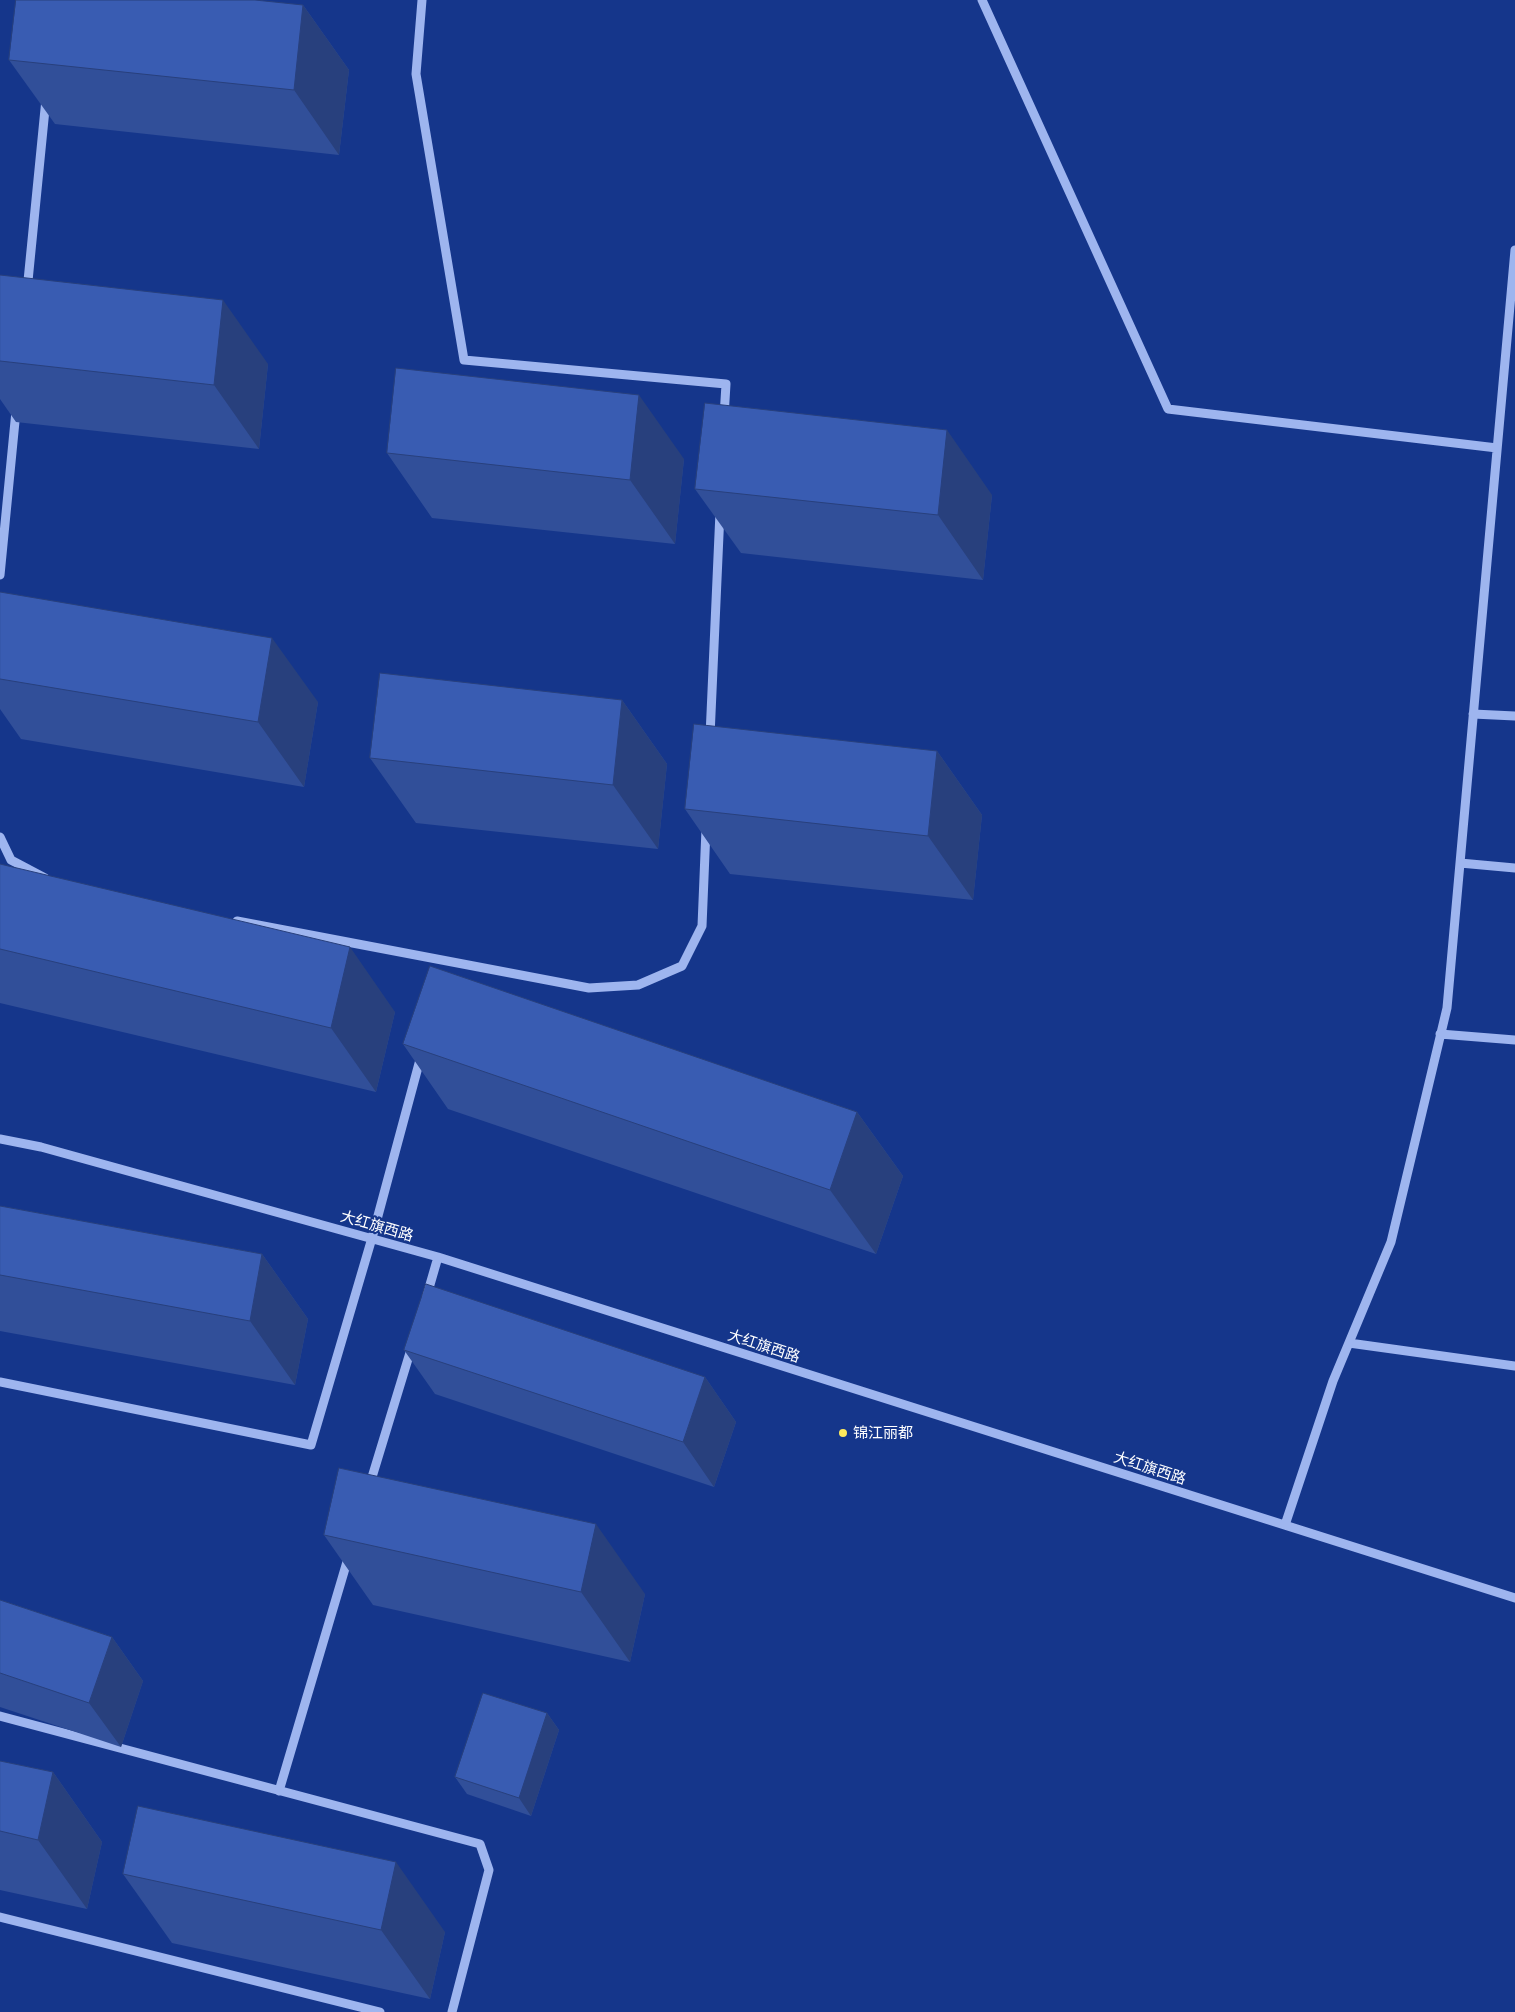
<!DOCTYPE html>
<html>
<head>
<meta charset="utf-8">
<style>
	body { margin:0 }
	canvas { display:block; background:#15368b }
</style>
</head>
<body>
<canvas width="1515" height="2012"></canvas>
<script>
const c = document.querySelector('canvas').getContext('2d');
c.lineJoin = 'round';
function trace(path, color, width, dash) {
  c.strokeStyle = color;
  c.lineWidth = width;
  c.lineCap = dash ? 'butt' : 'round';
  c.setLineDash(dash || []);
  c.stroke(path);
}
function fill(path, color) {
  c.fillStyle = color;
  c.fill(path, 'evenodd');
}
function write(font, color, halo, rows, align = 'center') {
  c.font = font + ' Ubuntu,"Noto Sans SC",sans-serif';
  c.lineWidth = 4.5;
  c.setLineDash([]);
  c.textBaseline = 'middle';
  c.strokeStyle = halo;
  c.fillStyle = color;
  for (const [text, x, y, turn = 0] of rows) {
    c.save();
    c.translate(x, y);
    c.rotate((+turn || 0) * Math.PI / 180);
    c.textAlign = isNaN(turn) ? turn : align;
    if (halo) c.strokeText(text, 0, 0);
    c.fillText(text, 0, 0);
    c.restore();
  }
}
trace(new Path2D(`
	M422 0 416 74 464 360 726 384 724 417
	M982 0 1168 409 1497 448
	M27 291 46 99
	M0 575 16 411
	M1473 714 1515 716
	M710 736 720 512
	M0 837 11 860 45 878
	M1460 863 1515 868
	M237 921 589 988 638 985 682 966 702 926 706 829
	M1440 1034 1515 1040
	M0 1139 41 1147 438 1257 1515 1598
	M427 1295 438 1257
	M1349 1343 1515 1366
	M0 1382 311 1445 372 1238 421 1056
	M369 1487 412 1346
	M1285 1525 1333 1381 1391 1242 1447 1008 1515 250
	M0 1716 480 1844 489 1870 452 2012
	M279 1791 349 1555
	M0 1917 380 2012`), '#9eb5ef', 9);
fill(new Path2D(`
	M303 5 349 70 339 155 55 124 9 60Z
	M0 275 268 364 259 449 16 422 0 399Z
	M387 453 684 459 675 544 432 518Z
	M695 489 992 495 983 580 741 553Z
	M0 592 318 702 304 787 21 739 0 709Z
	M622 700 667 764 658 849 416 823 370 758Z
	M937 751 982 815 973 900 730 874 685 809Z
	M0 864 395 1012 376 1092 0 1003Z
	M403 1044 857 1112 903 1176 876 1254 448 1109Z
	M0 1206 262 1254 308 1319 295 1385 0 1331Z
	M404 1350 705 1377 736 1422 714 1487 435 1394Z
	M324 1535 645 1594 630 1662 373 1605Z
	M0 1600 112 1637 143 1681 121 1747 0 1707Z
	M547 1713 559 1730 531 1816 467 1794 455 1777Z
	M0 1761 53 1772 102 1842 87 1909 0 1890Z
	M123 1874 445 1932 430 1999 172 1943Z`), '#314f99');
fill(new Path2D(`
	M303 5 349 70 339 155 294 90Z
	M223 300 268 364 259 449 214 385Z
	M639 395 684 459 675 544 630 480Z
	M947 430 992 495 983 580 938 515Z
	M272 638 318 702 304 787 258 722Z
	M622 700 667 764 658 849 613 785Z
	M937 751 982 815 973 900 928 836Z
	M350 947 395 1012 376 1092 331 1028Z
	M857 1112 903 1176 876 1254 830 1190Z
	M262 1254 308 1319 295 1385 250 1321Z
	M705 1377 736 1422 714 1487 683 1442Z
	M596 1524 645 1594 630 1662 581 1592Z
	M112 1637 143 1681 121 1747 89 1703Z
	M547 1713 559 1730 531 1816 519 1798Z
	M53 1772 102 1842 87 1909 38 1840Z
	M396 1862 445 1932 430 1999 381 1930Z`), '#28407d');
const building = new Path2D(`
	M16 0H255L303 5 294 90 9 60Z
	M0 275 223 300 214 385 0 361Z
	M396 368 639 395 630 480 387 453Z
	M705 403 947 430 938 515 695 489Z
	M0 592 272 638 258 722 0 679Z
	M380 673 622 700 613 785 370 758Z
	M694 724 937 751 928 836 685 809Z
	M0 864 350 947 331 1028 0 949Z
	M430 966 857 1112 830 1190 403 1044Z
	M0 1206 262 1254 250 1321 0 1275Z
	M426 1284 705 1377 683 1442 404 1350Z
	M339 1468 596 1524 581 1592 324 1535Z
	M0 1600 112 1637 89 1703 0 1673Z
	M483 1693 547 1713 519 1798 455 1777Z
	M0 1761 53 1772 38 1840 0 1831Z
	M138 1806 396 1862 381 1930 123 1874Z`);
fill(building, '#395cb2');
trace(building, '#28407d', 1);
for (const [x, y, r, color] of [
	[843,1433,5,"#ffea5c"]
]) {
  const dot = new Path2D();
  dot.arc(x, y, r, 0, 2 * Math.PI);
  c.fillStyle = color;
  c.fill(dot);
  trace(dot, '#15368b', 2);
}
write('15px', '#fff', '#15368b', [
	["大红旗西路",377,1226,16],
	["大红旗西路",764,1346,18],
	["大红旗西路",1150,1468,18]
]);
write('15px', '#fff', '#15368b', [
	["锦江丽都",853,1433]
], 'left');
</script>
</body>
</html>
